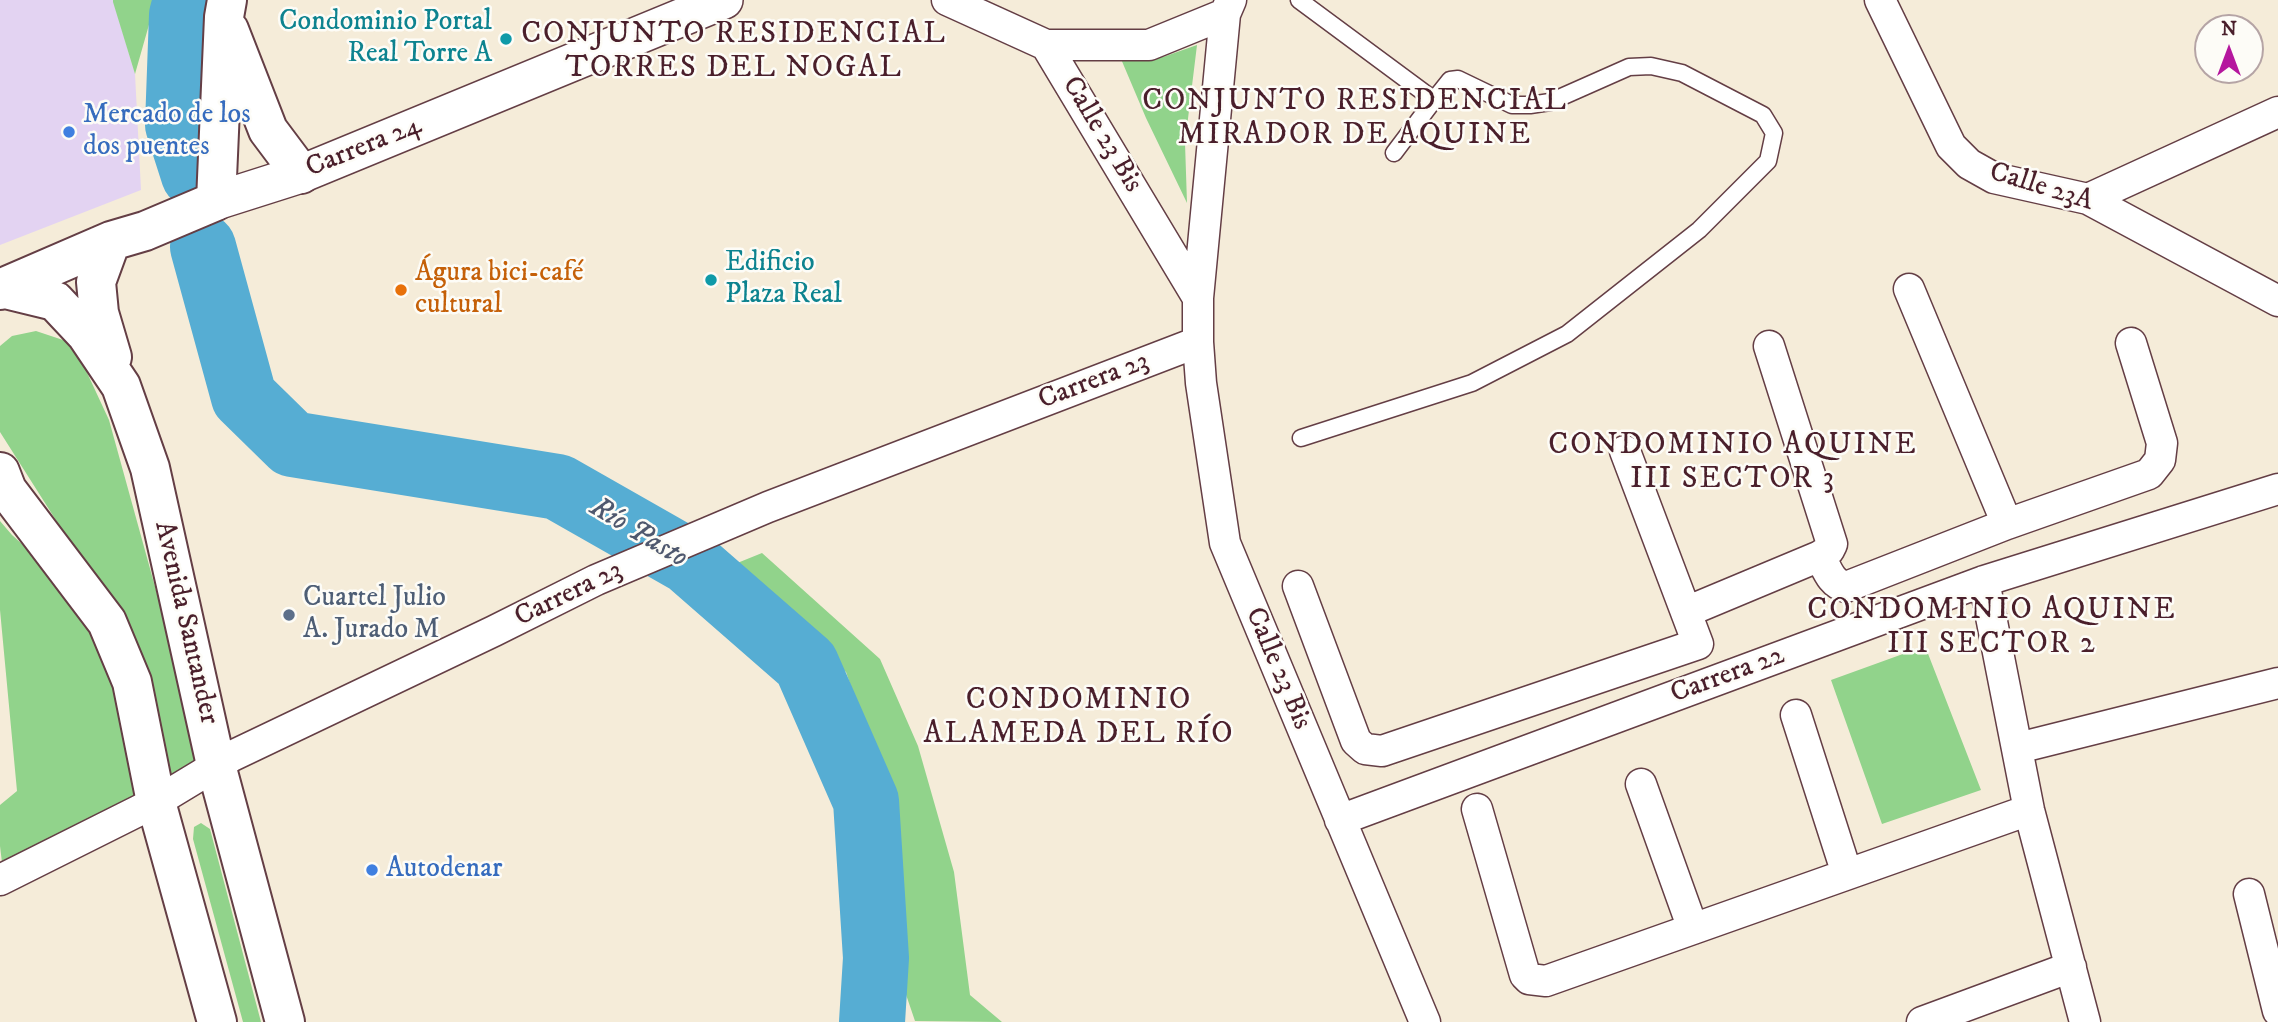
<!DOCTYPE html>
<html>
<head>
<meta charset="utf-8">
<style>
	body { margin:0 }
	#map { position:relative; width:2278px; height:1022px; overflow:hidden; background:#f5ecd9; font-family:"IM FELL DW Pica",serif }
	canvas { display:block }
	.north { position:absolute; left:2194px; top:14px; width:70px; height:70px; box-sizing:border-box; background:#fdfcf7; border:2px solid #b5a4a5; border-radius:50%; rotate:0deg; font-size:19px; font-weight:700; line-height:28px; text-align:center; color:#4a1f2b }
	.north::after { content:''; display:block; margin:auto; width:24px; height:32px; background:#b5179e; clip-path:polygon(50% 0,100% 100%,50% 72%,0 100%) }
</style>
</head>
<body>
<div id="map">
<canvas width="2278" height="1022"></canvas>
<div class="north">N</div>
</div>
<script>
const c = document.querySelector('canvas').getContext('2d');
c.lineJoin = 'round';
function fill(path, color) {
  c.fillStyle = color;
  c.fill(path, 'evenodd');
}
function trace(path, color, width, dash) {
  c.strokeStyle = color;
  c.lineWidth = width;
  c.lineCap = dash ? 'butt' : 'round';
  c.setLineDash(dash || []);
  c.stroke(path);
}
function write(font, color, halo, rows, align = 'center') {
  c.font = font + ' "IM FELL DW Pica",serif';
  c.lineWidth = 5;
  c.setLineDash([]);
  c.textBaseline = 'middle';
  c.strokeStyle = halo;
  c.fillStyle = color;
  for (const [text, x, y, turn = 0] of rows) {
    c.save();
    c.translate(x, y);
    c.rotate((+turn || 0) * Math.PI / 180);
    c.textAlign = isNaN(turn) ? turn : align;
    if (halo) c.strokeText(text, 0, 0);
    c.fillText(text, 0, 0);
    c.restore();
  }
}
fill(new Path2D(`
	M0 0H113L135 74 141 190 0 245Z`), '#e3d3f2');
fill(new Path2D(`
	M113 0H156L135 74 113 2Z
	M1197 45 1185 143 1187 203 1146 118 1121 59 1163 57Z
	M36 331 66 341 83 364 109 420 202 757 172 782 78 555 0 432V346L12 336Z
	M0 521 12 535 64 582 92 629 114 682 142 797 3 871 0 846V805L17 791 0 610Z
	M762 553 880 659 918 746 954 872 970 995 1002 1022 915 1021 898 971 895 851 866 730 846 672 720 570Z
	M1925 646 1981 790 1882 824 1831 680Z
	M201 823 210 829 261 1022H243L193 839 194 827Z`), '#91d38b');
trace(new Path2D(`
	M186 0 182 15 178 125 194 175
	M203 247 244 397 292 444 558 487 688 561 806 664 866 801 876 958 872 1022`), '#56add3', 66);
const service = new Path2D(`
	M1299 0 1434 100 1394 153
	M1301 438 1472 383 1567 334 1699 230 1768 161 1774 133 1763 115 1682 73 1651 66 1629 67 1550 102 1530 105H1512L1458 79 1450 80 1434 100`);
const minor = new Path2D(`
	M947 0 1046 45H1149L1225 14 1231 0
	M1880 0 1951 146 1969 164 1994 178 2088 199 2278 301
	M1225 14 1198 298V342L1201 383 1225 543 1425 1022
	M1046 45 1198 298
	M2088 199 2278 112
	M2007 524 2149 474 2160 460 2162 443 2131 343
	M1820 556C1827 569 1831 584 1846 587L2007 524 1909 289
	M1984 581 2029 810 2085 1022
	M1298 586 1356 741 1365 749 1382 751 1698 644 1625 451
	M1686 612 1820 556 1829 550 1832 544 1769 346
	M1796 715 1847 874
	M2018 748 2278 683
	M1641 784 1693 929
	M1477 809 1525 975 1529 979 1546 981 2029 810
	M1340 820 1984 581 2278 489
	M0 880 156 802 232 756 494 631 596 580 768 507 1198 342
	M2249 894 2278 1011
	M1922 1022 2071 967`);
const tertiary = new Path2D(`
	M216 201 301 174 724 0`);
const secondary = new Path2D(`
	M229 30 268 130 301 174
	M111 241 96 282 99 313 112 357
	M0 289 111 241 145 231 216 201 224 17 227 0
	M0 290 1 288 55 301 86 334 121 386 150 468 216 765 285 1022
	M0 472 7 490 107 622 132 682 156 802 217 1022`);
trace(service, '#643e45', 19);
trace(minor, '#643e45', 33);
trace(tertiary, '#643e45', 40);
trace(secondary, '#643e45', 42);
trace(service, '#fff', 16);
trace(minor, '#fff', 30);
trace(tertiary, '#fff', 37);
trace(secondary, '#fff', 38);
for (const [x, y, r, color] of [
	[506,39,7,"#0f9aa8"],
	[69,132,7,"#3f7fe0"],
	[711,280,7,"#0f9aa8"],
	[401,290,7,"#e8710a"],
	[289,615,7,"#5c6f8a"],
	[372,870,7,"#3f7fe0"]
]) {
  const dot = new Path2D();
  dot.arc(x, y, r, 0, 2 * Math.PI);
  c.fillStyle = color;
  c.fill(dot);
  trace(dot, '#fdfcf7', 2.5);
}
write('28px', '#0d838f', '#fdfcf7', [
	["Condominio Portal",492,23],
	["Real Torre A",492,55],
	["Edificio",725,264,"left"],
	["Plaza Real",725,296,"left"]
], 'right');
write('28px', '#366cbe', '#fdfcf7', [
	["Mercado de los",83,116],
	["dos puentes",83,148],
	["Autodenar",386,870]
], 'left');
write('28px', '#4a1f2b', '#fdfcf7', [
	["Calle 23 Bis",1101,135,59],
	["Carrera 24",364,148,-22],
	["Calle 23A",2041,188,17],
	["Carrera 23",1094,382,-21],
	["Carrera 23",569,595,-26],
	["Avenida Santander",185,623,77],
	["Calle 23 Bis",1277,669,67],
	["Carrera 22",1728,676,-20]
]);
write('28px', '#c56008', '#fdfcf7', [
	["Águra bici-café",415,274],
	["cultural",415,306]
], 'left');
write('28px', '#4e5e75', '#fdfcf7', [
	["Cuartel Julio",303,599],
	["A. Jurado M",303,631]
], 'left');
c.letterSpacing = '2px';
write('30px', '#4a1f2b', '#fdfcf7', [
	["CONJUNTO RESIDENCIAL",734,36],
	["TORRES DEL NOGAL",734,70],
	["CONJUNTO RESIDENCIAL",1355,103],
	["MIRADOR DE AQUINE",1355,137],
	["CONDOMINIO AQUINE",1733,447],
	["III SECTOR 3",1733,481],
	["CONDOMINIO AQUINE",1992,612],
	["III SECTOR 2",1992,646],
	["CONDOMINIO",1079,702],
	["ALAMEDA DEL RÍO",1079,736]
]);
c.letterSpacing = '0px';
write('italic 30px', '#4f586e', '#fdfcf7', [
	["Río Pasto",638,534,31]
]);
</script>
</body>
</html>
